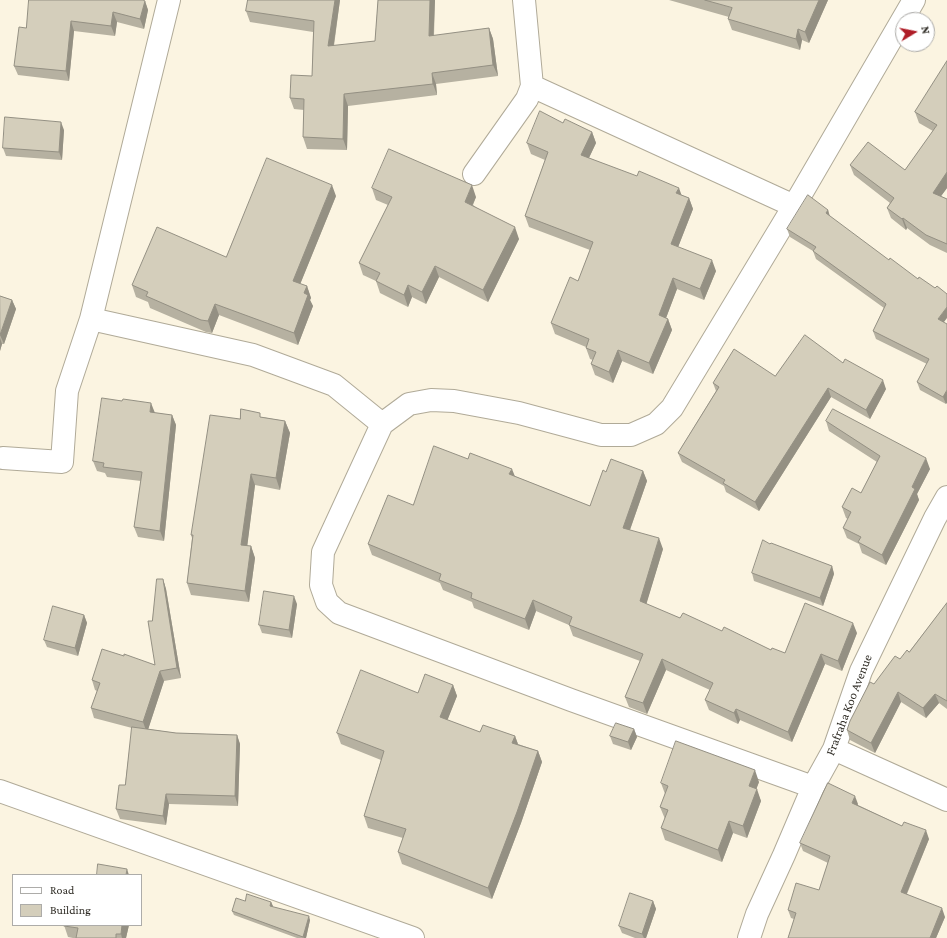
<!DOCTYPE html>
<html>
<head>
<meta charset="utf-8">
<style>
	body { margin:0 }
	#map { position:relative; width:947px; height:938px; overflow:hidden; background:#fbf4e1; font-family:"Crimson Pro",serif }
	canvas { display:block }
	.legend { position:absolute; left:12px; top:874px; width:130px; height:52px; box-sizing:border-box; background:#fff; border:1px solid #adaca9; margin:0; padding:5px 7px; list-style:none; font-size:12px; color:#322f28 }
	.legend li { display:flex; align-items:center; gap:8px; height:20px }
	.legend b { width:20px; border:1px solid #adaca9 }
	.north { position:absolute; left:895px; top:12px; width:40px; height:40px; box-sizing:border-box; background:#fff; border:1px solid #adaca9; border-radius:50%; rotate:80deg; font-size:11px; font-weight:700; line-height:16px; text-align:center; color:#322f28 }
	.north::after { content:''; display:block; margin:auto; width:14px; height:18px; background:#af1d27; clip-path:polygon(50% 0,100% 100%,50% 72%,0 100%) }
</style>
</head>
<body>
<div id="map">
<canvas width="947" height="938"></canvas>
<ul class="legend">
<li><b style="height:5px;background:#fff"></b>Road</li>
<li><b style="height:11px;background:#d4cebb"></b>Building</li>
</ul>
<div class="north">N</div>
</div>
<script>
const c = document.querySelector('canvas').getContext('2d');
c.lineJoin = 'round';
function trace(path, color, width, dash) {
  c.strokeStyle = color;
  c.lineWidth = width;
  c.lineCap = dash ? 'butt' : 'round';
  c.setLineDash(dash || []);
  c.stroke(path);
}
function fill(path, color) {
  c.fillStyle = color;
  c.fill(path, 'evenodd');
}
function write(font, color, halo, rows, align = 'center') {
  c.font = font + ' "Crimson Pro",serif';
  c.lineWidth = 3;
  c.setLineDash([]);
  c.textBaseline = 'middle';
  c.strokeStyle = halo;
  c.fillStyle = color;
  for (const [text, x, y, turn = 0] of rows) {
    c.save();
    c.translate(x, y);
    c.rotate((+turn || 0) * Math.PI / 180);
    c.textAlign = isNaN(turn) ? turn : align;
    if (halo) c.strokeText(text, 0, 0);
    c.fillText(text, 0, 0);
    c.restore();
  }
}
const minor = new Path2D(`
	M532 86 794 206
	M474 174 527 99 532 86 524 0
	M91 319 253 355 334 385 382 424
	M3 458 62 462 67 391 91 319 169 0
	M834 749 947 800
	M813 787 571 700 339 613 327 602 321 585 323 552 382 424 409 404 431 400 454 401 519 413 601 435H631L656 424 672 408 794 206 914 0
	M0 791 413 938
	M749 938 757 914 784 855 813 787 834 749 861 671 935 518 947 497`);
trace(minor, '#b0aa98', 24);
trace(minor, '#fff', 22);
fill(new Path2D(`
	M248 0H340L334 46 375 41 378 0H435L434 36 489 28 493 39 498 76 436 84 437 95 348 106 347 150 307 149 303 137 304 110 294 109 290 98 312 76 313 32 250 22 246 11Z
	M669 0H828L809 43 802 40 800 50 732 30 728 19 729 17Z
	M145 1 148 10 144 29 117 22 115 36 74 31 69 81 18 75 14 66 26 28Z
	M947 61V188L941 196 947 199V253L930 245 907 228 906 230 891 218 887 208 890 203 854 175 850 165 905 170 933 131 919 123 915 112Z
	M563 123 592 132 596 143 589 158 689 198 693 209 678 247 716 271 704 300 677 289 666 318 668 319 672 330 653 374 622 361 613 383 595 375 591 364 593 360 590 359 586 348V347L555 334 551 323 578 281 590 250 529 227 525 216 545 160 531 154 527 143Z
	M64 130 62 160 6 156 3 148Z
	M372 188 476 197 473 205 519 239 488 302 439 277 426 304 412 297 408 307 380 293 376 281 363 275 359 263 388 205 376 200Z
	M336 196 300 284 307 286 311 298 310 300 313 306 298 345 219 315 212 333 206 332 150 308 148 302 136 297 132 285 226 257Z
	M828 210 830 216 944 322 946 404 920 390 917 382 927 364 876 339 873 331 884 308 816 259 813 251 790 237 787 229Z
	M0 296 12 300 16 309 4 344H2L0 351Z
	M843 363 886 389 870 419 831 397 759 511 726 492 724 486 682 462 678 453 716 391 713 383 775 376Z
	M155 413 172 415 176 425 164 541 138 537 134 527 141 481 107 477 105 473 97 471 93 461Z
	M262 417 285 421 290 433 280 490 255 485 247 546H251L255 558 249 602 191 595 187 583 192 538 191 535 240 419Z
	M826 421 930 469 917 494 919 500 886 565 862 553 859 544 847 538 843 528 848 519 846 518 842 507 861 493 877 462 829 431Z
	M643 471 647 481 630 530 663 549 646 604 680 618 722 631 771 650 785 653 857 633 842 671 825 664 792 742 740 720 738 724 709 710 705 700 710 690 666 670 647 714 629 707 625 697 640 661 573 636 569 625 536 611 529 630 474 608 472 602 443 590 440 583 372 555 368 544 413 505 514 476 590 506 606 472Z
	M770 544 832 566 834 574 823 606 754 581 752 573Z
	M163 579 166 589 181 678 164 681 148 729 176 733 237 735 240 744 238 806 169 804 166 825 120 819 116 809 125 785 132 728 94 718 91 708 97 691 95 690 92 680 124 656 155 665 152 621Z
	M947 603V709L939 703 926 718 901 702 875 753 850 740 847 730 874 684 900 659 909 652Z
	M297 604 292 638 262 633 259 625Z
	M84 615 87 623 78 656 47 647 44 640Z
	M453 685 457 696 447 720 480 732 515 736 518 744 538 751 542 762 521 823 492 899 402 864 398 852 403 838 368 828 364 816 381 760 341 744 337 733 418 693Z
	M634 729 637 737 631 750 613 744 610 736Z
	M759 782 756 789 761 801 747 838 733 833 722 862 665 840 661 828 665 819 660 807 665 794 661 783Z
	M858 804V805L929 839 907 894 945 917 936 938H788L794 919 791 918 788 910 819 890 828 863 803 851 800 843Z
	M245 901 271 902 273 907 310 920 306 938H297L234 915 232 911Z
	M653 901 656 909 646 938H635L622 933 619 926Z
	M64 925H129L126 938H73L68 937Z`), '#b6b1a1');
fill(new Path2D(`
	M335 0H340L332 57 328 46Z
	M430 0H435L433 47 429 36Z
	M819 0H828L809 43 805 32Z
	M145 1 148 10 144 29 140 19Z
	M113 12 117 22 115 36 111 26Z
	M71 21 74 31 69 81 66 71Z
	M489 28 493 39 498 76 493 65Z
	M798 29 802 40 800 50 796 39Z
	M432 73 436 84 437 95 433 84Z
	M344 94 348 106 347 150 343 139Z
	M61 122 64 130 62 160 59 152Z
	M592 132 596 143 585 166 581 155Z
	M947 172V188L936 203 933 193Z
	M332 185 336 196 297 292 293 281Z
	M472 185 476 197 469 213 465 202Z
	M679 188 683 199 676 193Z
	M689 198 693 209 675 255 671 244Z
	M828 210 830 218 826 213Z
	M903 218 907 228 906 230 902 219Z
	M515 227 519 239 488 302 483 290Z
	M712 260 716 271 704 300 700 289Z
	M435 266 439 277 426 304 422 292Z
	M673 278 677 289 663 326 659 315Z
	M408 285 412 297 408 307 404 295Z
	M307 286 311 298 310 300 313 306 298 345 294 333 304 293Z
	M12 300 16 309 4 344 0 335Z
	M215 304 219 315 212 333 208 321Z
	M947 307V318L941 326 938 319Z
	M668 319 672 330 653 374 649 363Z
	M0 338 2 344 0 351Z
	M618 350 622 361 613 383 609 372Z
	M883 380 886 389 870 419 866 410Z
	M828 388 831 397 759 511 755 502Z
	M947 390V403L946 404 943 397Z
	M151 403 155 413 154 422 150 412Z
	M172 415 176 425 164 541 160 531Z
	M285 421 290 433 280 490 276 478Z
	M926 458 930 469 917 494 919 500 886 565 882 555 912 487Z
	M512 469 516 479 509 474Z
	M643 471 647 481 627 538 623 528Z
	M251 474 255 485 246 556 241 545Z
	M659 538 663 549 644 612 640 601Z
	M251 546 255 558 249 602 245 591Z
	M832 566 834 574 823 606 820 598Z
	M163 579 166 589 181 678 177 668Z
	M294 596 297 604 292 638 289 630Z
	M533 600 536 611 529 630 525 619Z
	M84 615 87 623 78 656 75 648Z
	M853 623 857 633 842 671 838 661Z
	M821 654 825 664 792 742 788 732Z
	M662 659 666 670 647 714 643 703Z
	M160 671 164 681 147 733 143 722Z
	M453 685 457 696 444 729 440 717Z
	M898 692 901 702 875 753 871 743Z
	M935 694 939 703 926 718 923 708Z
	M736 709 740 720 738 724 734 713Z
	M634 729 637 737 631 750 628 742Z
	M237 735 240 744 238 806 235 796Z
	M515 736 519 747 512 743Z
	M538 751 542 762 521 823 492 899 488 888Z
	M755 770 759 782 753 798 749 786Z
	M757 789 761 801 747 838 743 826Z
	M166 794 169 804 166 825 163 816Z
	M855 796 858 804 855 811 852 803Z
	M729 821 733 833 722 862 718 850Z
	M926 830 929 839 904 900 901 892Z
	M127 869 129 875H126Z
	M653 901 656 909 646 938H644L642 934Z
	M271 902 273 906 271 910 270 906Z
	M942 908 945 917 936 938H930Z
	M309 916 310 920 306 938H304L303 937Z
	M122 925H129L126 938H122L121 934Z`), '#949083');
const building = new Path2D(`
	M29 0H143L145 1 140 19 113 12 111 26 71 21 66 71 14 66 19 27 26 28Z
	M248 0H335L328 46 375 41 378 0H430L429 36 489 28 493 65 432 73 433 84 344 94 343 139 303 137 304 99 290 98 291 75 312 76 314 21 246 11Z
	M705 0H819L805 32 798 29 796 39 728 19 732 8Z
	M947 61V172L933 193 947 199V244L926 235 903 218 902 219 887 208 894 198 850 165 868 142 905 170 937 125 915 112Z
	M540 111 563 123 565 119 592 132 581 155 637 176 639 171 679 188 676 193 689 198 671 244 712 260 700 289 673 278 659 315 668 319 649 363 618 350 609 372 591 364 596 352 586 348 589 339 551 323 570 277 578 281 593 242 525 216 548 152 527 143Z
	M5 117 61 122 59 152 3 148Z
	M389 149 472 185 465 202 515 227 483 290 435 266 422 292 408 285 404 295 376 281 380 273 359 263 392 197 372 188Z
	M267 158 332 185 293 281 307 286 304 293 308 295 294 333 215 304 208 321 201 320 146 296 148 292 132 285 157 227 226 257Z
	M808 195 828 210 826 213 889 260 890 258 918 279 919 277 935 288 937 286 947 294V307L938 319 947 324V390L943 397 917 382 929 359 873 331 886 304 813 251 816 247 787 229Z
	M0 296 12 300 0 335Z
	M805 335 843 363 845 359 883 380 866 410 828 388 755 502 723 483 725 480 678 453 719 387 713 383 734 349 775 376Z
	M102 398 122 401 123 399 151 403 150 412 172 415 160 531 134 527 142 472 103 467 104 463 93 461Z
	M241 409 260 413V417L285 421 276 478 251 474 241 545 251 546 245 591 187 583 193 535H191L210 415 240 419Z
	M833 409 926 458 912 487 915 489 882 555 858 542 861 537 843 528 851 512 842 507 852 488 861 493 880 456 826 421Z
	M434 446 468 459 470 453 512 469 509 474 590 506 603 470 606 472 611 459 643 471 623 528 659 538 640 601 680 618 683 613 722 631 724 627 771 650 772 648 785 653 805 603 853 623 838 661 821 654 788 732 736 709 734 713 705 700 713 683 662 659 643 703 625 697 643 654 569 625 572 617 533 600 525 619 471 598 472 593 439 580 441 574 368 544 388 495 413 505Z
	M763 540 770 544 771 543 832 566 820 598 752 573Z
	M157 579H163L177 668 160 671 143 722 91 708 100 683 92 680 102 649 124 656V654L155 665 148 621H152Z
	M264 591 294 596 289 630 259 625Z
	M947 603V701L935 694 923 708 898 692 871 743 847 730 850 721 870 682 874 684 895 656 900 659 907 650 909 652Z
	M53 606 84 615 75 648 44 640Z
	M361 670 418 693 425 674 453 685 440 717 480 732 483 725 515 736 512 743 538 751 517 812 488 888 398 852 406 829 364 816 384 751 337 733Z
	M616 723 634 729 628 742 610 736Z
	M132 727 176 733 237 735 235 796 166 794 163 816 116 809 119 785H125Z
	M676 741 755 770 749 786 757 789 743 826 729 821 718 850 661 828 668 810 660 807 668 786 661 783Z
	M828 783 855 796 852 803 902 826 904 822 926 830 901 892 942 908 930 938H788L796 913 788 910 796 883 819 890 830 856 800 843Z
	M98 864 127 869 126 875H97Z
	M630 893 653 901 642 934 619 926Z
	M247 894 271 902 270 906 309 916 303 937 232 911 236 898 245 901Z
	M64 925H122L121 934H116V938H76L78 928 64 926Z`);
fill(building, '#d4cebb');
trace(building, '#949083', 1);
write('13px', '#322f28', '#fff', [
	["Frafraha Koo Avenue",849,705,-69]
]);
</script>
</body>
</html>
